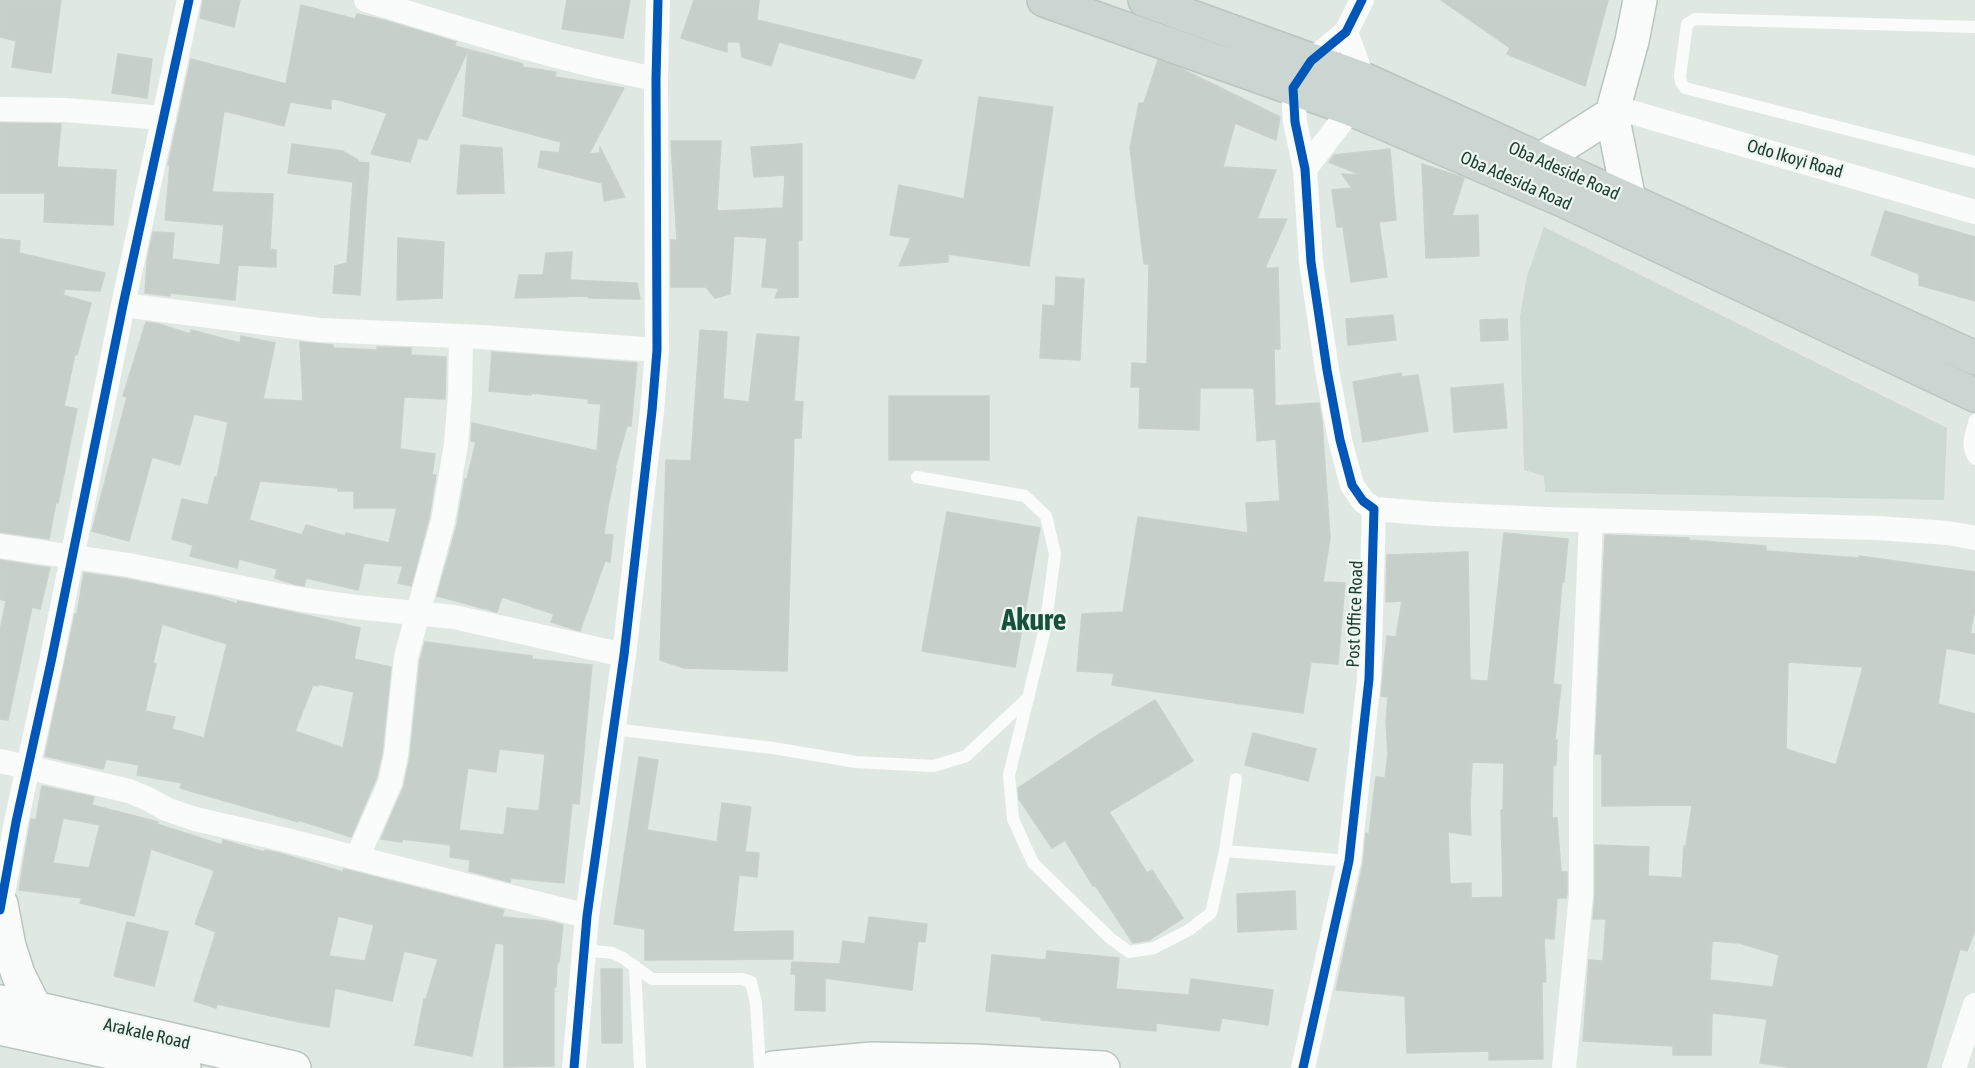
<!DOCTYPE html>
<html>
<head>
<meta charset="utf-8">
<style>
	body { margin:0 }
	canvas { display:block; background:#e0e8e4 }
</style>
</head>
<body>
<canvas width="1975" height="1068"></canvas>
<script>
const c = document.querySelector('canvas').getContext('2d');
c.lineJoin = 'round';
function fill(path, color) {
  c.fillStyle = color;
  c.fill(path, 'evenodd');
}
function trace(path, color, width, dash) {
  c.strokeStyle = color;
  c.lineWidth = width;
  c.lineCap = dash ? 'butt' : 'round';
  c.setLineDash(dash || []);
  c.stroke(path);
}
function write(font, color, halo, rows, align = 'center') {
  c.font = font + ' "Asap Condensed",sans-serif';
  c.lineWidth = 4.5;
  c.setLineDash([]);
  c.textBaseline = 'middle';
  c.strokeStyle = halo;
  c.fillStyle = color;
  for (const [text, x, y, turn = 0] of rows) {
    c.save();
    c.translate(x, y);
    c.rotate((+turn || 0) * Math.PI / 180);
    c.textAlign = isNaN(turn) ? turn : align;
    if (halo) c.strokeText(text, 0, 0);
    c.fillText(text, 0, 0);
    c.restore();
  }
}
fill(new Path2D(`
	M1544 227 1947 428 1944 500 1545 492 1544 476 1524 470 1520 316 1527 276Z`), '#cddad3');
const building = new Path2D(`
	M0 0H61L51 73 12 67 16 41 0 37Z
	M203 0H240L234 27 200 18Z
	M567 0H630L623 38 562 29Z
	M694 0H759L757 20 922 60 914 79 779 42 771 66 742 57 740 42H727V52L681 38Z
	M1441 0H1608L1585 86 1507 54 1510 48Z
	M301 5 355 19 357 14 387 21 456 42 455 46 523 64 522 67 556 72 555 77 624 88 589 154 600 153V147L625 197 604 201 602 183 538 167 541 151 559 153 561 142 463 116 468 50 427 140 418 138 410 162 371 154 387 113 331 98V109L290 102 284 126 224 111 212 192 273 194 270 249 276 250V267L238 265 235 300 170 293V296L145 293 147 262 153 232 174 233 172 259 220 265 224 225 165 220 170 165H168L191 59 286 84Z
	M118 54 152 59 147 98 112 93Z
	M1158 60 1178 67 1280 117 1276 140 1235 123 1223 167 1276 170 1257 219H1287L1265 268H1278L1280 349H1274L1275 406 1319 403 1322 422 1330 538 1323 582 1345 583 1338 664 1311 662 1303 713 1112 685 1114 673 1077 671 1082 614 1123 612 1138 517 1248 533 1246 503 1280 501 1276 439 1257 441 1254 388H1200L1199 430 1139 428 1140 387H1131L1132 363 1147 364 1149 264H1144L1130 148 1139 103H1144Z
	M979 97 1053 107 1029 266 948 254V262L899 266 911 238 890 235 899 185 964 199Z
	M0 123 61 124 57 167 116 170 113 225 44 222 45 193H0Z
	M671 141H721L717 211 783 208 785 175 754 177 751 147 802 144V240H798V297L775 298 779 288 762 287 767 238 734 236 730 294 715 298 706 287H671V240H677Z
	M292 144 342 151 358 160V162L369 163 360 295 333 293 335 266 347 263 353 182 288 173Z
	M461 145 502 148 504 193 457 194Z
	M1390 149 1396 220 1379 222 1387 277 1351 282 1343 227H1337L1332 190 1352 188 1342 174 1361 175 1329 162 1334 155Z
	M1422 164 1464 178 1452 216 1478 215 1479 256 1426 258Z
	M1885 211 1975 237V301L1919 285V274L1871 255Z
	M398 238 444 242 442 298 397 300Z
	M0 239 20 241 19 253 105 273 100 291 65 289 63 295 91 303 77 355 75 354 64 406 77 409 58 503 56 502 49 539 0 532Z
	M572 252 570 280 637 283 640 299 589 298 588 296 515 298 519 275H543L546 253Z
	M1056 277 1084 279 1080 360 1040 358 1043 305 1055 306Z
	M1393 315 1396 340 1348 345 1346 319Z
	M1507 319 1508 340 1481 341 1480 320Z
	M146 322 159 324 190 334 191 330 240 343 241 336 275 343 263 399 303 401 300 342 333 345V348L377 350V347L411 348V355L446 357 445 399 404 397 400 449 435 454 432 475H436L429 518 411 586 398 583 403 566 364 563 358 590 306 578 304 586 294 584 275 578 277 569 239 559 237 568 190 556 193 545 172 539 182 499 208 505 215 477 217 478 228 422 194 414 180 465 152 457 129 541 92 531 127 397 123 396ZM260 481 338 488V491H354V508H397L389 543 346 533 345 536 306 525 302 535 249 520Z
	M700 330 727 332 723 399 749 402 757 334 799 337 794 401 803 402 801 438H794L787 671 684 668 660 660 666 460 691 461Z
	M492 352 637 363 631 426H627L615 468 616 469 608 506 604 534 613 535 610 562 605 561 580 631 551 622 554 614 502 597 497 612 437 596 457 525 465 479H467L476 442 471 441 472 423 597 451 601 404 588 403 589 399 531 393V395L489 391Z
	M1401 373V377L1418 375 1428 431 1363 442 1353 382Z
	M1503 384 1507 428 1454 432 1451 388Z
	M889 396H989V460H889Z
	M947 512 1040 528 1015 667 922 651Z
	M1504 533 1568 539 1564 582H1562L1553 684 1561 685 1555 740H1557L1556 765H1553L1552 818H1557L1561 872H1567V894L1566 898H1557L1554 939 1544 938 1546 982H1542L1543 1059 1489 1060V1051L1407 1053 1405 996 1336 990 1363 864 1366 833 1369 834 1376 777 1385 778 1388 754 1386 722 1388 697 1381 696 1384 664 1387 636 1396 637 1402 601 1386 602 1387 555 1468 552 1470 680 1488 681ZM1472 762 1504 763 1503 810H1501L1503 897 1471 898V883L1450 884 1448 832 1471 835 1470 806Z
	M1605 535 1689 538V540L1766 546V551L1859 558V556L1975 572V609L1970 634H1975V654L1946 648 1938 704 1975 714V930L1967 951 1960 949 1926 1068H1794L1760 1063 1767 1019 1712 1013 1711 1055H1673V1046L1583 1041 1589 960 1603 961 1606 919H1593L1595 895V845L1649 847 1648 876 1682 878 1684 846H1686L1692 805 1602 806V754H1595ZM1788 662 1863 667 1836 765 1786 749ZM1712 941 1739 943 1779 955 1773 987 1710 980Z
	M0 560 50 568 40 609 32 607 8 720 0 719V631L6 601 0 599Z
	M84 573 127 579 216 597 237 604 238 601 306 615 360 628 354 659 391 667 382 753 376 779 351 837 298 820V822L180 788 182 783 137 775 139 765 106 759 103 769 45 756 75 614H77ZM162 624 227 644 204 738 172 729 175 717 145 711 156 664 153 663ZM318 684 354 692 343 748 295 731 313 685 318 686Z
	M425 642 532 656V659L592 665 579 804 572 803 564 883 511 878 510 882 469 871 470 860 450 857 451 845 402 839V842L381 839 404 786 410 757 420 660ZM499 749 545 754 539 811 507 808 504 835 459 830 468 768 496 772Z
	M1155 700 1193 761 1109 812 1147 873 1152 870 1183 918 1149 940 1133 943 1095 885 1093 886 1065 840 1052 848 1019 799 1018 788 1090 740Z
	M1253 733 1316 749 1308 781 1245 765Z
	M639 757 658 760 647 830 717 842 722 803 751 807 745 852 759 853 757 877 739 875 733 932 793 931V959L645 960V929L614 924Z
	M42 786 94 797 92 805 158 822 157 824 222 845 223 840 264 852 265 850 279 853 343 872 344 869 504 910 502 917 548 921 563 925 559 962H557L556 987H554V1066L504 1067V944L495 943 472 1056 415 1045 424 999H426L438 959 404 951 392 1001 335 988 329 1027 299 1022 217 1004 216 1008 194 1001 216 932 195 924 214 872 213 870 151 849 134 916 80 903 82 898 19 890 30 825 31 819 36 820ZM63 818 100 825 89 868 53 863ZM338 916 374 925 365 961 329 956Z
	M1295 891 1296 929 1238 932 1237 894Z
	M869 917 927 924 925 942 918 941 912 990 825 978V1011L795 1010 796 974H791L792 962 840 964 843 941 865 944Z
	M127 922 168 932 154 986 114 976Z
	M1047 951 1119 958 1116 989 1189 995 1191 979 1273 990 1268 1025 1222 1018 1219 1031 1156 1023V1031L1041 1020V1017L986 1011 992 955 1046 960Z
	M601 969H622V1043H602Z`);
fill(building, '#c7cfcb');
trace(building, '#c9d1cd', 1.5);
const secondary = new Path2D(`
	M1540 160 1612 114
	M1629 200 1612 114 1632 41 1640 0
	M1 904 9 946 18 974 35 1008
	M0 1002 35 1008 294 1068
	M0 1028 184 1068
	M773 1068 872 1059 975 1061 1103 1068`);
const primary = new Path2D(`
	M1044 0 1351 109 1565 201 1975 395
	M1145 0 1363 79 1975 358`);
trace(secondary, '#b9c5bf', 36);
trace(primary, '#bac5c0', 36);
trace(new Path2D(`
	M1975 27 1695 19 1687 24 1680 76 1681 82 1685 88 1975 162
	M1975 420C1971 434 1965 447 1975 459
	M917 477 1025 496 1046 516 1055 554 1045 629 1009 775 1013 819 1033 863 1110 938 1129 952 1154 948 1189 930 1211 913 1225 851 1236 779
	M613 729 773 748 856 762 934 766 966 756 1029 697
	M1225 851 1349 861
	M583 950 613 953 623 958 652 979H742L751 982 756 1003 760 1068
	M635 966 640 1068`), '#fafcfb', 12);
trace(new Path2D(`
	M366 0C462 29 557 60 656 79
	M1614 107 1975 212
	M0 109 65 110 164 118
	M1305 169 1351 109 1363 79 1346 32
	M123 305 320 330 481 337 657 350
	M1374 509 1434 514 1545 519 1877 528 1948 533 1975 538
	M0 546 129 565 298 599 356 607 454 617 624 655
	M0 761 129 791 148 799 166 809 195 819 282 839 587 916
	M357 858 390 783 396 755 406 657 443 521 456 444 460 395 461 337
	M0 910 16 822 51 662 123 305 189 0
	M574 1068 587 916 624 655 652 411 657 350 656 79 658 0
	M1303 1068 1349 861 1369 679 1374 509 1363 501 1352 485 1340 440 1327 370 1311 262 1305 169 1295 122 1293 88 1311 61 1346 32 1362 0
	M1564 1068 1581 895V759L1591 520
	M1954 1068 1975 1005`), '#fafcfb', 24);
trace(secondary, '#fafcfb', 33);
trace(primary, '#cbd5d1', 33);
trace(new Path2D(`
	M0 910 16 822 51 662 123 305 189 0
	M574 1068 587 916 624 655 652 411 657 350 656 79 658 0
	M1303 1068 1349 861 1369 679 1374 509 1363 501 1352 485 1340 440 1327 370 1311 262 1305 169 1295 122 1293 88 1311 61 1346 32 1362 0`), '#0057b8', 9);
write('18px', '#1d3c30', '#eef7f1', [
	["Odo Ikoyi Road",1795,159,16],
	["Oba Adeside Road",1564,171,24],
	["Oba Adesida Road",1516,181,24],
	["Post Office Road",1355,614,-88],
	["Arakale Road",147,1034,13]
]);
write('bold 30px', '#17503c', '#eef7f1', [
	["Akure",1034,621]
]);
</script>
</body>
</html>
